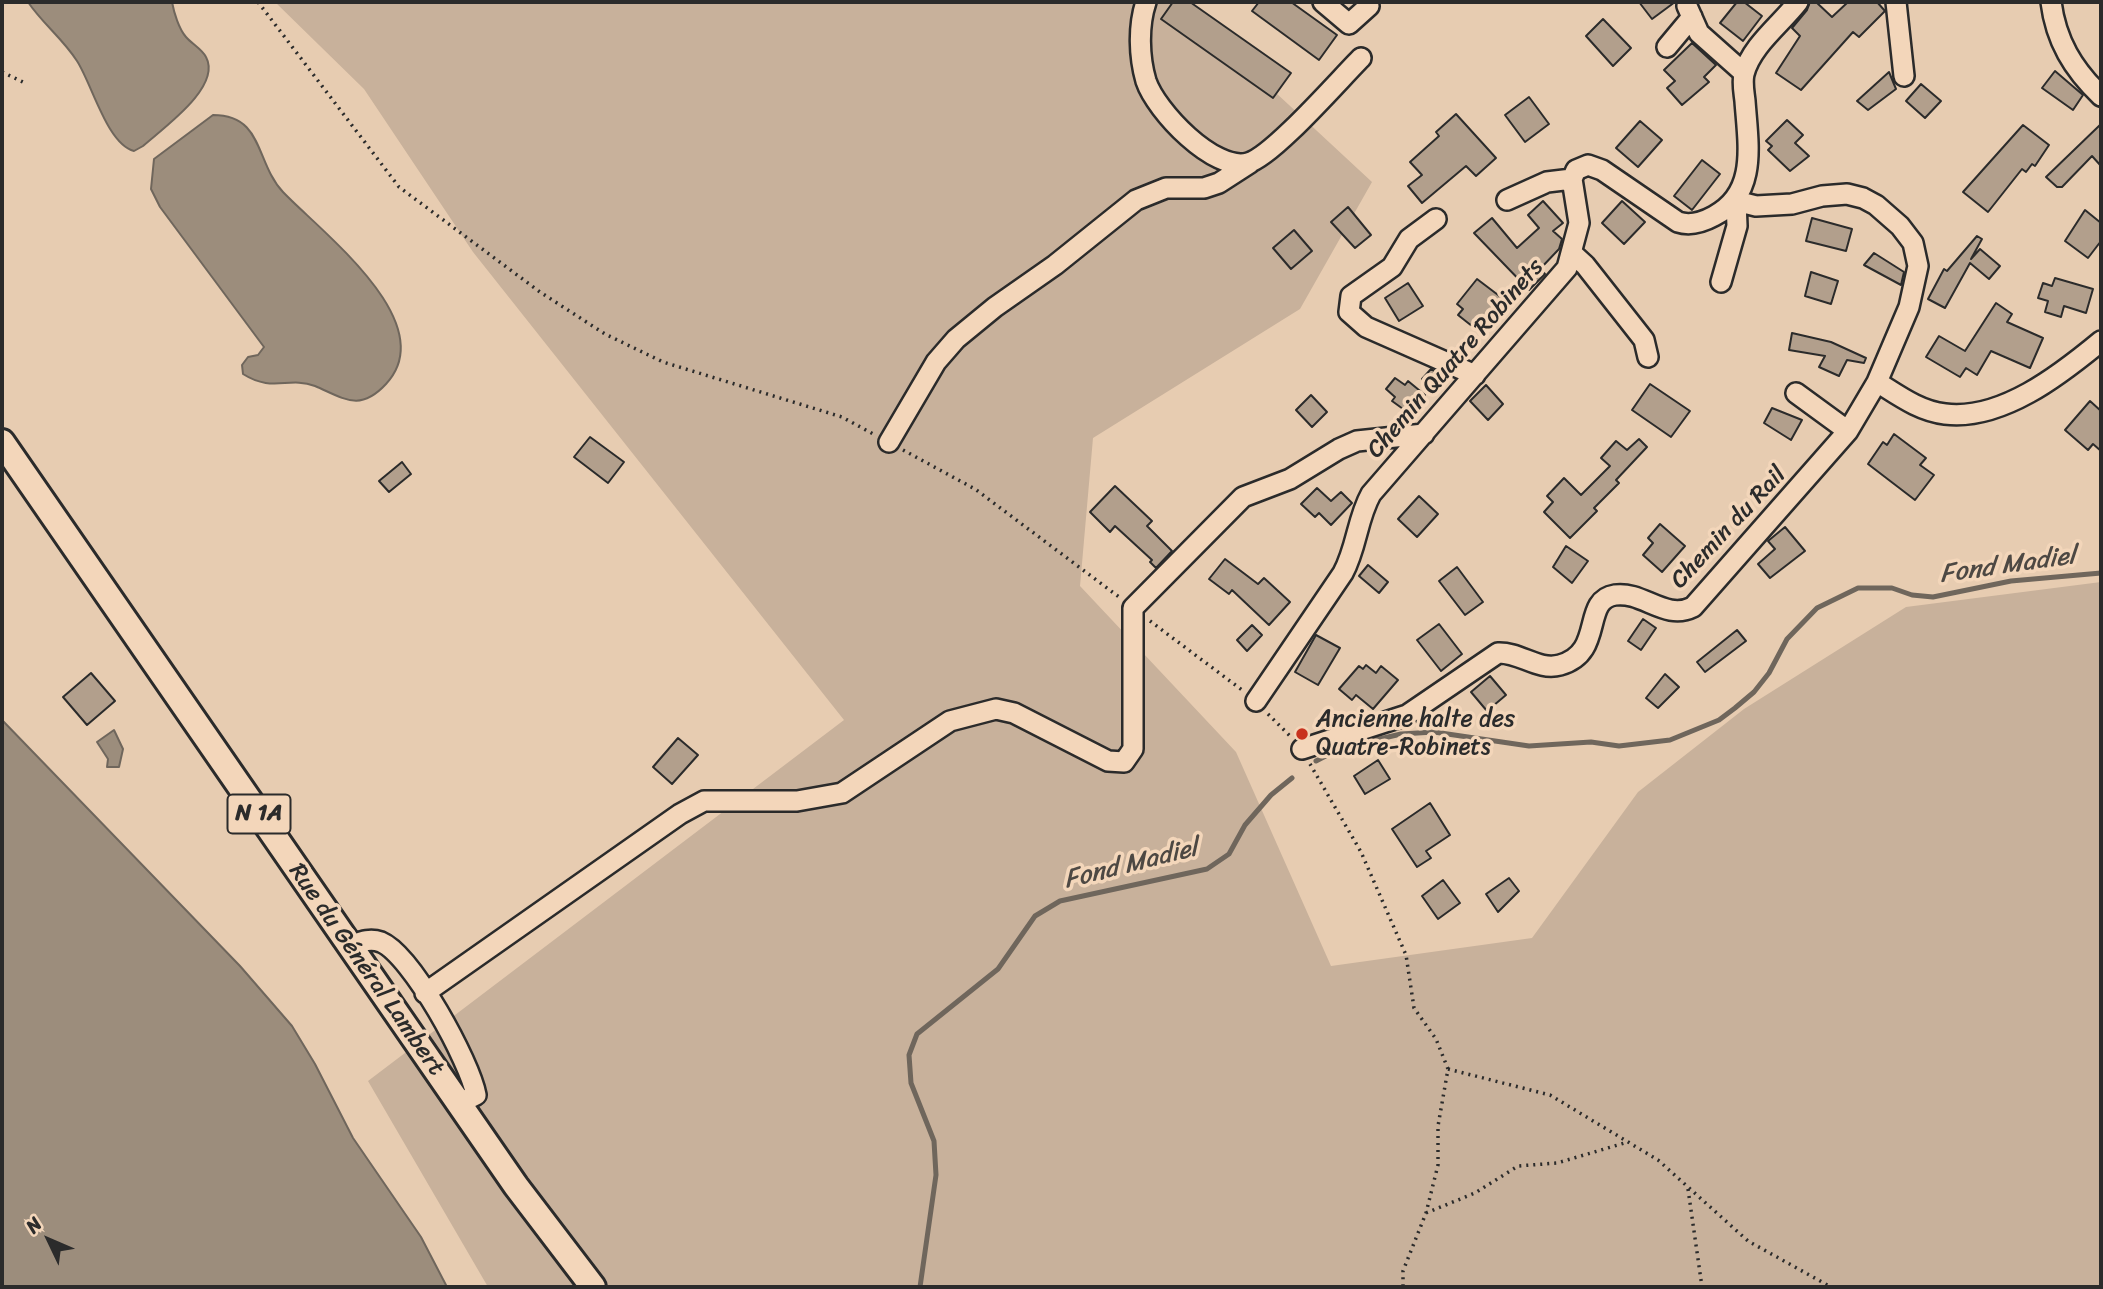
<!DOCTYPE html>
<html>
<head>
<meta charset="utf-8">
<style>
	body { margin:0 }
	#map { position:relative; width:2103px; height:1289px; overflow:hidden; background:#e7ccb1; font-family:Sriracha,sans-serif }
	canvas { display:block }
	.frame { position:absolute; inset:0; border:4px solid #2b2b2b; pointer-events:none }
	.north { position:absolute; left:14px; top:1205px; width:70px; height:70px; -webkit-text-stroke:5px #f3d6ba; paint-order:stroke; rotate:314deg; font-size:19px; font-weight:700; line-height:28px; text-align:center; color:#2b2b2b }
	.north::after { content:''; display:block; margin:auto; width:24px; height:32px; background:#2b2b2b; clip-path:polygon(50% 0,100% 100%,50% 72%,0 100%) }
</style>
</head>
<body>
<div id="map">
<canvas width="2103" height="1289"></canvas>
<div class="frame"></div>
<div class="north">N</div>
</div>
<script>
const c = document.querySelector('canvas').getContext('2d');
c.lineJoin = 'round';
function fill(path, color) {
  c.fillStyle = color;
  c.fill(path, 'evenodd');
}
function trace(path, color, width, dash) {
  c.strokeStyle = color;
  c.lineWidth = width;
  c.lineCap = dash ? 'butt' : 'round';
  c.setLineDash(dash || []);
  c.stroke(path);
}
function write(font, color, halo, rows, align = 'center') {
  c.font = font + ' Sriracha,sans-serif';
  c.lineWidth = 7;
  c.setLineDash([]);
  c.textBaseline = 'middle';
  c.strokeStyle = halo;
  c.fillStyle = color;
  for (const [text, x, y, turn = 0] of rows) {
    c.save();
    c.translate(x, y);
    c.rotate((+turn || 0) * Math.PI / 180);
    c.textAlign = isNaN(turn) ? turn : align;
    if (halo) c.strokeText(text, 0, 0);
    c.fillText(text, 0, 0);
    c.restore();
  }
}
fill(new Path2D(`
	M275 2H1178L1372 182 1300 309 1093 438 1080 586 1236 752 1331 966 1532 938 1638 792 1744 709 1906 607 2101 582V1287H488L368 1081 844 720 473 252 364 89Z`), '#c8b19b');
const water = new Path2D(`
	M28 2H172C174 13 179 29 186 37 192 44 202 49 206 57 222 87 163 128 143 146L134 151C107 144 92 84 77 61 63 39 42 23 28 2Z
	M213 115C264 115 255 162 283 192 320 231 443 323 386 384 360 412 345 399 315 386 288 376 273 393 243 374L242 365 248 357 258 355 264 347 160 207 151 189 154 159Z
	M2 720 240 966 292 1026 315 1064 353 1138 421 1237 447 1287H2Z
	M114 730 123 749 119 767H107L108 759 97 742Z`);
fill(water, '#9c8d7c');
trace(water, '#6f665c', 2);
trace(new Path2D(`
	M1316 761 1341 748 1401 734 1434 732 1529 746 1591 742 1619 746 1670 740 1719 720 1735 708 1754 692 1769 673 1787 639 1817 608 1858 588H1892L1912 595 1933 597 2011 581 2101 573
	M920 1287 936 1175 934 1141 911 1083 909 1055 917 1034 998 969 1035 916 1060 901 1207 869 1229 854 1245 825 1271 795 1292 778`), '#6f665c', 5);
const building = new Path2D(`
	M1173 2H1190L1291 73 1273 98 1161 19Z
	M1259 2H1291L1337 35 1319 60 1252 11Z
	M1639 2H1675L1652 19Z
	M1737 2H1744L1762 16 1743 41 1720 23Z
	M1810 2H1816L1832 17 1848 2H1877L1885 11 1859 37 1853 32 1801 90 1776 73 1800 36 1792 28 1807 10Z
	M1603 19 1631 48 1613 66 1586 36Z
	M1692 43 1716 65 1704 77 1709 82 1682 105 1667 88 1675 81 1664 70Z
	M2055 71 2083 95 2073 110 2042 88Z
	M1889 72 1896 89 1868 110 1857 101Z
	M1921 84 1941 101 1925 118 1906 101Z
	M1529 97 1549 124 1525 142 1505 115Z
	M1456 114 1496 158 1476 176 1466 166 1422 203 1408 186 1422 175 1410 162 1439 136 1436 132Z
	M1787 120 1803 135 1795 143 1809 156 1790 171 1768 150 1772 146 1766 141Z
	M1640 121 1662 140 1638 167 1616 148Z
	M2101 124V166L2092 156 2062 187H2057L2046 177Z
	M2023 125 2049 145 2035 166 2032 164 2026 172 2022 169 1988 212 1963 192Z
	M1702 160 1720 174 1692 210 1674 196Z
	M1543 201 1563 223 1553 231 1562 239 1559 249 1540 269 1545 274 1529 290 1474 233 1492 218 1517 248 1539 228 1528 215Z
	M1622 201 1645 222 1624 244 1602 223Z
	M1348 207 1371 235 1355 248 1331 222Z
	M2085 210 2101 223V241L2088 258 2065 241Z
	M1812 218 1852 229 1846 251 1806 241Z
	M1294 230 1312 251 1291 269 1273 248Z
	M1977 236 1982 239 1971 259 1980 249 2000 266 1989 279 1970 263 1945 308 1928 299 1944 269 1947 271Z
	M1874 253 1904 272 1901 285 1864 265Z
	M1811 272 1838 281 1831 304 1805 296Z
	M2055 278 2093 289 2086 313 2064 306 2061 317 2045 312 2048 301 2038 298 2043 283 2052 286Z
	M1477 279 1502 298V304L1486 326 1482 323 1477 330 1458 315 1463 309 1457 304Z
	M1408 283 1423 306 1399 321 1385 298Z
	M1996 303 2012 314 2007 322 2043 338 2030 368 1991 351 1977 375 1966 368 1960 377 1926 357 1939 336 1965 351Z
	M1792 333 1831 342 1866 358 1864 363 1847 360 1839 376 1819 367 1825 356 1789 350Z
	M1431 369 1447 380 1437 392 1422 379Z
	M1395 378 1405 385 1408 381 1425 395 1410 414 1392 401 1395 397 1386 389Z
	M1650 384 1690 411 1671 437 1632 410Z
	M1486 385 1503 404 1488 420 1470 401Z
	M1311 395 1327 412 1312 427 1296 410Z
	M2090 401 2101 411V451L2093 444 2088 450 2065 430Z
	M1772 408 1802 420 1791 440 1764 423Z
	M1894 434 1926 458 1920 465 1934 475 1915 500 1868 464 1883 442 1887 445Z
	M590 437 624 462 608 483 574 457Z
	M1639 439 1647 447 1616 480 1619 483 1594 508 1597 511 1570 538 1544 512 1553 502 1547 496 1564 478 1581 495 1610 466 1601 458 1616 441 1627 450Z
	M402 462 411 474 389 492 379 481Z
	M1115 486 1152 521 1147 526 1172 551 1156 568 1150 562 1152 560 1115 526 1110 532 1090 512Z
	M1317 488 1331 501 1341 492 1352 503 1331 525 1319 513 1315 517 1301 504Z
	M1419 496 1438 514 1417 537 1398 519Z
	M1660 524 1685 546 1662 572 1643 555 1653 543 1648 538Z
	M1785 527 1805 551 1770 578 1758 564 1775 549 1768 541Z
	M1566 546 1588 561 1572 583 1553 567Z
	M1225 559 1258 584 1264 578 1290 602 1269 625 1232 590 1229 594 1209 579Z
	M1368 565 1388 582 1379 593 1359 576Z
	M1457 567 1483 602 1465 615 1439 581Z
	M1643 619 1656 628 1641 650 1628 641Z
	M1439 624 1462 654 1441 671 1417 640Z
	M1252 625 1262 635 1247 651 1237 640Z
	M1737 630 1746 641 1705 672 1697 662Z
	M1316 635 1340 648 1318 685 1295 672Z
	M1366 665 1376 673 1381 666 1398 680 1373 709 1356 695 1352 700 1339 689 1359 666 1363 669Z
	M91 673 115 701 87 725 63 697Z
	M1665 674 1679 687 1658 708 1646 698Z
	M1490 676 1506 695 1487 711 1471 692Z
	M678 738 698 755 672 784 653 767Z
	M1378 760 1390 779 1365 794 1354 776Z
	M1430 803 1450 835 1426 851 1431 858 1417 867 1392 829Z
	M1509 878 1519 891 1498 912 1486 894Z
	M1443 880 1460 903 1438 919 1422 896Z`);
fill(building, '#b29f8c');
trace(building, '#2b2b2b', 2);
const minor = new Path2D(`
	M1146 2C1138 26 1139 57 1146 81 1156 111 1214 172 1248 163 1273 156 1339 80 1361 58
	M1323 2 1349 24 1369 6
	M1896 2 1904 76
	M2051 2C2056 41 2073 69 2101 96
	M1687 6 1699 33 1744 73
	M1667 47 1692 17
	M1507 200 1547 182 1572 179
	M1436 219 1409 239 1392 267 1351 296 1349 312 1366 327 1475 375
	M1573 254 1585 265 1644 340 1648 357
	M1721 282 1737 226 1736 201
	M1877 382C1898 395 1919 411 1945 414 2001 421 2060 375 2101 341
	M1796 393 1848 431
	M889 442 936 362 956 339 995 307 1055 265 1136 200 1166 188H1204L1219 183 1250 163
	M1256 701 1343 573C1357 547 1357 519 1371 494L1567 268 1579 223 1572 179 1576 170 1588 165 1602 170 1678 222C1690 226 1703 222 1714 216 1758 193 1748 144 1745 101 1744 92 1742 83 1744 74 1751 46 1781 24 1798 2
	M1302 749 1407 715 1498 653C1520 652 1538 671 1560 665 1605 653 1581 600 1615 595 1643 591 1665 621 1693 607L1848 431 1877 382 1909 307 1918 266 1913 243 1900 226 1876 205 1863 198 1847 194 1822 196 1792 204 1756 206 1736 201
	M350 946C361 942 369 938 381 942 412 955 470 1062 476 1095L458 1104
	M425 993 680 814 704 801H797L842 793 950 721 996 709 1014 713 1108 761 1124 762 1133 749V608L1243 497 1290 479 1339 449 1357 441 1424 434`);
const major = new Path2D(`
	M2 442 516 1186 593 1287`);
trace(minor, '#2b2b2b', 24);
trace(major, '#2b2b2b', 30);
trace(new Path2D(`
	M258 2 399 187 540 292 605 334 663 362 842 417 875 435
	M2 72 25 83
	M903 450 975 489 1119 597
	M1150 621 1242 690
	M1268 714 1290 736
	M1310 764 1361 852 1406 955 1414 1008 1436 1039 1448 1069 1438 1126V1165L1426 1213 1403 1271V1287
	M1448 1069 1550 1095 1658 1160 1748 1241 1831 1287
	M1688 1189 1702 1287
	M1426 1213 1475 1193 1518 1166 1557 1163 1628 1142`), '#2b2b2b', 3.5, [2, 5]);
trace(minor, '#f3d6ba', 19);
trace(major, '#f3d6ba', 24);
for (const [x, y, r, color] of [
	[1302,734,7,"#c8321e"]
]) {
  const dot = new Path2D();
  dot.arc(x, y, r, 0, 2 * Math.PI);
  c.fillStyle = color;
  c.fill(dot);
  trace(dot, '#f3d6ba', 2.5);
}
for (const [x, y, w] of [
	[259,814,63]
]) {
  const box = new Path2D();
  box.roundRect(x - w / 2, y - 19.5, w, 39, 5);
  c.fillStyle = '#f3d6ba';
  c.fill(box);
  trace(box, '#2b2b2b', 2);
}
write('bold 23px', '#2b2b2b', null, [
	["N 1A",259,814]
]);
write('24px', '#2b2b2b', '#f3d6ba', [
	["Chemin Quatre Robinets",1456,359,-49],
	["Chemin du Rail",1729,528,-47],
	["Rue du Général Lambert",366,970,55]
]);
write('24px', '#2b2b2b', '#f3d6ba', [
	["Ancienne halte des",1316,720],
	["Quatre-Robinets",1316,748]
], 'left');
write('italic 26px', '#4d4843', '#f3d6ba', [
	["Fond Madiel",2008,566,-8],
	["Fond Madiel",1131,865,-14]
]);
</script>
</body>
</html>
